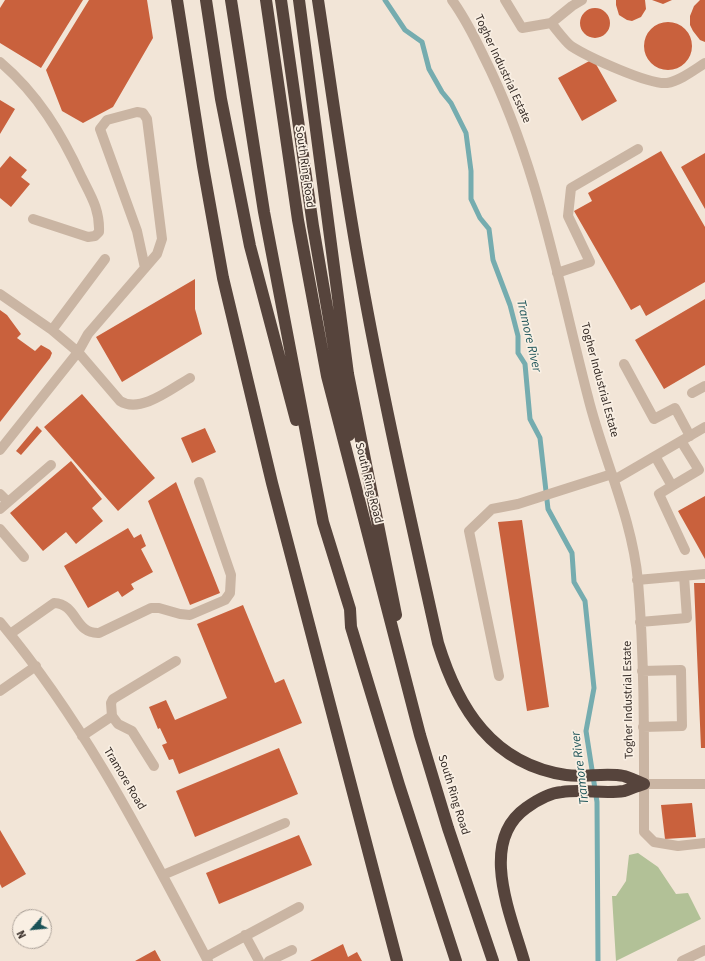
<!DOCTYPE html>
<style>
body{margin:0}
#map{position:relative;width:705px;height:961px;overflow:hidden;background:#f2e5d7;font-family:"Source Sans 3",sans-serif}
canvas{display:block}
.north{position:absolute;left:12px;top:909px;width:40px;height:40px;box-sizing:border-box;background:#f9efe3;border:1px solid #aaa097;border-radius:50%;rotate:243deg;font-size:11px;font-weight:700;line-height:16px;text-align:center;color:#342a25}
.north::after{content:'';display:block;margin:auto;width:14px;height:18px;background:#1a5257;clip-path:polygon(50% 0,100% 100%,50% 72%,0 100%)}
</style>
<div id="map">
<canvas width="705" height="961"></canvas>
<div class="north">N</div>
</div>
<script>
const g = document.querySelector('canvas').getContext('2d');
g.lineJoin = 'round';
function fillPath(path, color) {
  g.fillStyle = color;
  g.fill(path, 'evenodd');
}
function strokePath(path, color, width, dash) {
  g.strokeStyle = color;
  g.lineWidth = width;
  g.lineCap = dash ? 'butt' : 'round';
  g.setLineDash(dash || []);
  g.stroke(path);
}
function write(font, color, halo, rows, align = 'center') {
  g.font = font + ' "Source Sans 3",sans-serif';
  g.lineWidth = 3.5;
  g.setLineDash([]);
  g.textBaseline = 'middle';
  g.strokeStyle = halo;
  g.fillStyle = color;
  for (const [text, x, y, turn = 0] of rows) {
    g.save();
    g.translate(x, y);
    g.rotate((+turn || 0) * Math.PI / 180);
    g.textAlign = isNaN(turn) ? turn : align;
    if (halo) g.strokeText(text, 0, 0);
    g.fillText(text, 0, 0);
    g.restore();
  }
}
fillPath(new Path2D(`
 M638,853L658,867L676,894L688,893L701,919L616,961L612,896H616L626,881L629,855Z`), '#b2c197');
strokePath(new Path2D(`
 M385,0L405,30L422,42L429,69L442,92L451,103L466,133L471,171V199L480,218L489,229L493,260L510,305L518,336V353L525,364L530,419L540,438L548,509L572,553L574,582L585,601L594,688L586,731L597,802L598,961`), '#75acaf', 5);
fillPath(new Path2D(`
 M5,0H83L41,68L0,43V8Z
 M89,0H147L153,38L113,107L83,123L62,111L46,70Z
 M616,0H645L646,9L641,17L632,21L627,20L619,15L616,5Z
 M652,0H672L663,4Z
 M700,0H705V42L700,40L693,31L690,25V16L694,6Z
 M580 23a15 15 0 1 1 30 0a15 15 0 1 1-30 0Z
 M644 46a24 24 0 1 1 48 0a24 24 0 1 1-48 0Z
 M593,59L617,101L582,121L558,78Z
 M0,100L15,109L0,134Z
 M661,151L705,227V282L646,316L640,305L631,310L574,211L592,201L588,193Z
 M705,153V209L681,167Z
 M10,156L27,170L21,177L30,184L11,207L0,198V168Z
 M195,279V309L202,334L122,382L96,337Z
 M705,299V365L664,389L635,340Z
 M0,310L7,315L21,334L17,338L35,351L41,345L50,350L52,353L50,358L0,422Z
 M82,394L155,478L118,511L44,427Z
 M37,426L42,431L21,455L16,451Z
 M205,428L216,452L192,463L181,438Z
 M71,461L102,499L92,508L103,521L76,544L66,532L43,551L10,513Z
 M176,482L220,593L190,605L148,501Z
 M705,496V559L678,511Z
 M522,520L549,707L527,711L498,522Z
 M128,528L134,538L141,534L146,546L141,549L153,572L131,584L134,589L122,597L118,591L88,608L64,566Z
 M694,583H705V748H701Z
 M243,605L275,683L284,679L302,723L179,774L173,759L169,760L162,745L167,743L160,728L158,729L149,707L166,700L175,720L227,698L197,624Z
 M279,748L298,794L195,837L176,791Z
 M692,803L696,837L665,839L661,805Z
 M0,830L26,874L2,888L0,884Z
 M299,835L312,865L219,904L206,873Z
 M343,944L348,957L357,952L362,961H310Z
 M155,950L161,961H135Z`), '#c9613d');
strokePath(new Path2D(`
 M452,0C465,18 475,38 484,57C538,164 558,282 588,397C603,458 632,517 638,581C645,664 644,749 644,832L654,842L678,846L705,843
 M505,0L522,28L551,23L572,6L582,0
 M551,23C557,30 564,40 571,46C588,57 649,85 667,83C680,81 694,70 705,63
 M0,62C38,94 61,133 82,178C91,196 100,210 99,232L95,236L88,237L33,219
 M557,273L590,262L568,216L571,188L638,149
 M0,294L52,330L78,352L120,401C140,414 171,389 190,378
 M52,330L105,259
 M624,364L654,419L675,408L690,436
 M692,393L705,386
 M0,450L78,352L88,334L157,254L162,239L147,119L143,113L137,112L107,120L100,129L137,231L145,268
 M655,456L672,486L659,494L685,550
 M614,480L705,427
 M672,486L699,470L681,441
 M0,494L7,501
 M0,509L51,465
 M0,529L24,557
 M637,580L705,574
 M0,622C86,724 146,844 208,961
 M640,622L687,618L684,576
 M10,634L54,603C78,604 74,634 99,633L151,608H159L180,614L190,615L225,600L230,593L231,575L199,482
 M642,671L681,670L682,726L643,727
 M499,676L469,531L492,509L518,504L612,474
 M0,691L36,666
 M112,716L111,703L113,699L176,661
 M82,736L112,716L118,724L132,731L154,766
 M644,784H705
 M163,875L285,823
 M245,935L259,961
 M206,957L299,907
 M269,961L292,950
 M682,961L705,950`), '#cab5a3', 10);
strokePath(new Path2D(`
 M177,0L203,166L223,278L272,483L397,961
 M206,0L221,99L250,246L296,420
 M231,0L264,212L323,522L350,609L351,627L399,785L456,961
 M266,0L298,220L327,376L420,735L448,828L493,961
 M281,0L313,226L349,435
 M299,0L348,374L396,615
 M318,0C332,92 344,184 361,276C383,399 411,521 438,643C458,708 492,764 566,775C584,778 605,772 624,776C630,778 637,781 644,784
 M524,961C511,915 478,842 526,808C537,800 550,793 562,792C582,789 604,794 624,791C630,789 637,786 644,784`), '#56443c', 12);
write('12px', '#342a25', '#f9efe3', [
 ["Togher Industrial Estate",502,69,65],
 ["South Ring Road",304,167,82],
 ["Togher Industrial Estate",599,380,75],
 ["South Ring Road",368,483,76],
 ["Togher Industrial Estate",629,700,-91],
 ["Tramore Road",124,779,59],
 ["South Ring Road",453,795,73]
]);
write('italic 13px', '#1a5257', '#f9efe3', [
 ["Tramore River",528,336,77],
 ["Tramore River",581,768,-97]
]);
</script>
